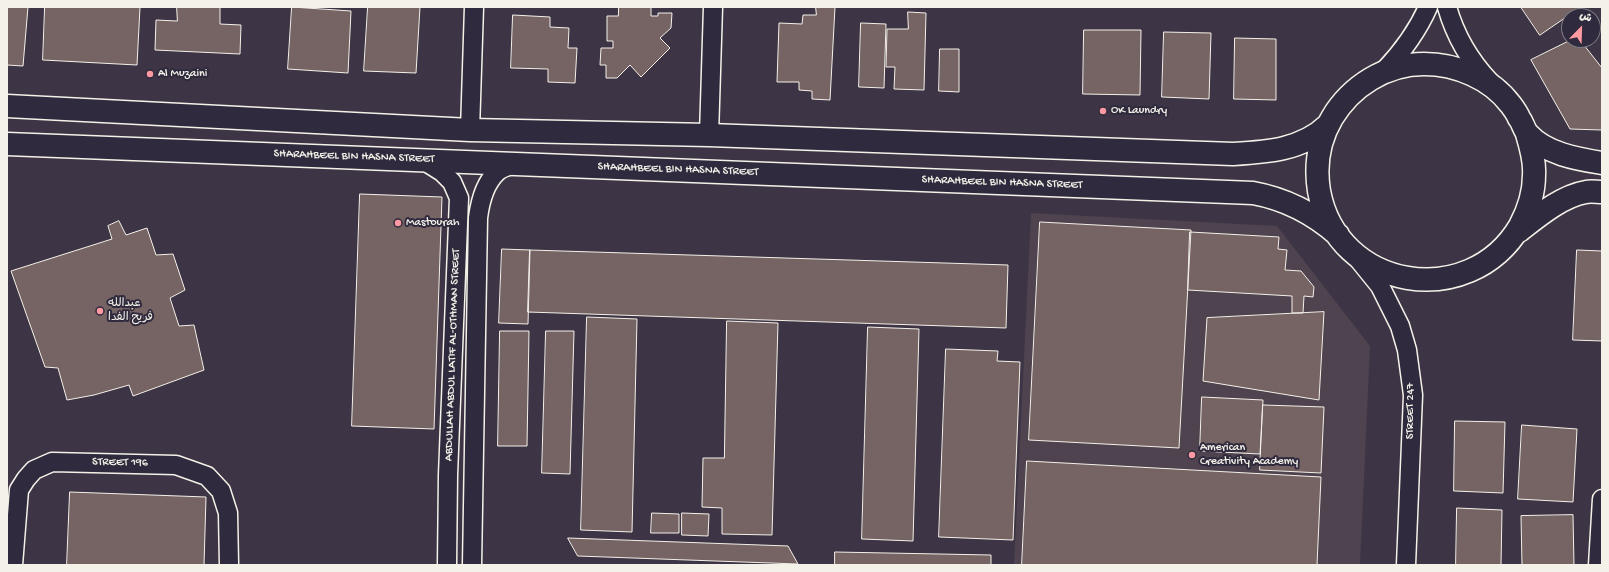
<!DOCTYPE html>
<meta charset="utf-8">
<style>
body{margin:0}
#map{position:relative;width:1609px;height:572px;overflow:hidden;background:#3d3545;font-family:"Gochi Hand","Playpen Sans Arabic",sans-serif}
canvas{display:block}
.frame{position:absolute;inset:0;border:8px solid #f4f1e8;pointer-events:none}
.north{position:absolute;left:1561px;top:8px;width:40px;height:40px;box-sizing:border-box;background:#2f2a3d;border:1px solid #7e7a81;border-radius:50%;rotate:23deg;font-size:11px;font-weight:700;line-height:16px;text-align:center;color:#f4f1e8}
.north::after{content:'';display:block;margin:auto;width:14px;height:18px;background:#ff9aa2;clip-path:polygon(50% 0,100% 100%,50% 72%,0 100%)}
</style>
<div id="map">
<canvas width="1609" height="572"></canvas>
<div class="frame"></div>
<div class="north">ش</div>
</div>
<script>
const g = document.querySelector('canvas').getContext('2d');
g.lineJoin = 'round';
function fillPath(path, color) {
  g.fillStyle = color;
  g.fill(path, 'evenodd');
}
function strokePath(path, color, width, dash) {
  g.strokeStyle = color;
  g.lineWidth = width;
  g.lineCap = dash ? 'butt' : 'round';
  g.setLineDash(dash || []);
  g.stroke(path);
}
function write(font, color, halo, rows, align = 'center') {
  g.font = font + ' "Gochi Hand","Playpen Sans Arabic",sans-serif';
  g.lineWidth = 4;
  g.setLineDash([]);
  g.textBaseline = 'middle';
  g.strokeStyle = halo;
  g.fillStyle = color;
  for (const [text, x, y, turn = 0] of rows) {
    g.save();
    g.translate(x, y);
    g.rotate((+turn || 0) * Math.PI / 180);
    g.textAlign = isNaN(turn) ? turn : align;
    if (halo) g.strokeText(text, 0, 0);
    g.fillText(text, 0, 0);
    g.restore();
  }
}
fillPath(new Path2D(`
 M1031,213L1277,226L1370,346L1360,565H1014Z`), '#4e434e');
const building = new Path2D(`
 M7,7H28L23,66L7,65Z
 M45,7H140L137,65L43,60Z
 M177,7H220V24L241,25L240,54L155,50L156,20L177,21Z
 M292,7L351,11L348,73L288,69Z
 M368,7H420L416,73L364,71Z
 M619,7H651V16H658V13H672L671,28L660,38L670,48L641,77L630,65L617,78H606V65H600L601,48H613V41H607V16H618Z
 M816,7H835L830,100L812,99V91L799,90V82H777L779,23L802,24L803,15H816Z
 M1521,7H1581L1540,35Z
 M908,12L926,13L924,90L894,89L895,67H886L887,29H908Z
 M513,15L550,17V27L569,28L568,48H577L575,83L548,82V69L511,68Z
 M861,23L886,24L884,88L859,87Z
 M1084,30H1141L1140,95L1083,94Z
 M1164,32L1211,33L1209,99L1162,97Z
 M1235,38L1276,39V100L1234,99Z
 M1571,40H1580L1602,68V130L1570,129L1531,60Z
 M940,49H959V92L939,91Z
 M360,194L442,197L434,429L352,426Z
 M119,221L126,235L147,228L156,255L173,254L185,290L170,298L179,326L194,325L204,370L133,396L129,385L94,395L67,400L58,368L45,367L11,271L112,239L108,226Z
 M1040,222L1191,230L1179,448L1029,440Z
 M1190,232L1279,237L1278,249L1287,250L1285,270L1301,271L1314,287L1313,297L1304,296L1303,313H1292V296L1188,290Z
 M502,249L530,250L528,324L499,323Z
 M530,250L1008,265L1006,328L528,312Z
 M1577,250L1602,251V341L1573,340Z
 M1324,312L1319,400L1203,381L1207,318Z
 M587,317L637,319L632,532L581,530Z
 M727,321L778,323L772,535L722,534V508L702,507L703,458H724Z
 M868,327L919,329L913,541L862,539Z
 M500,331H529L527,446H498Z
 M546,331H574L570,474L542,473Z
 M946,349L998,351L997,361L1020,362L1013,540L939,537Z
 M1202,397L1263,400L1260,454L1200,451Z
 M1263,405L1324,407L1321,473L1260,470Z
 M1455,421L1505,422L1503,493L1454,491Z
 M1522,425L1577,429L1573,502L1518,499Z
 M1027,461L1321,477L1317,565H1022Z
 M70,492L206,497L204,565H67Z
 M1457,508L1502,510L1501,565H1456Z
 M652,513L679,514V533H651Z
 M682,513L709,514L708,536L682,535Z
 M1573,515L1574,565H1522L1521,516Z
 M568,538L788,546L798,564L578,556Z
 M835,552L991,555V565H835Z`);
fillPath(building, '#766363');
strokePath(building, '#f4f1e8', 1);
const street = new Path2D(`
 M1447,7C1455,35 1470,61 1490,82
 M1383,72C1402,52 1417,32 1428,7
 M470,130L474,7
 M709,135L713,7
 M423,160L442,172L452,182L459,198L448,475L447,565
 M1359,260L1380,286L1400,326L1407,350L1413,395L1406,565
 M13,565L19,490L26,479L34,470L52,462L176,465L207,476L221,491L228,513L229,565
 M472,565L478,218C480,202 484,184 497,172C501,168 509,166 514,164
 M1598,565L1602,499`);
const secondary = new Path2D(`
 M7,106L470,130L709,135L1233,154C1267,152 1302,150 1328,125
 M1527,134C1531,147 1535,161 1534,175C1534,193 1528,211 1520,226C1469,312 1337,290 1319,191C1315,166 1319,140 1332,118C1351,86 1386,64 1424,64C1456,64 1491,78 1511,105C1514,109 1517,113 1519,118C1523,123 1524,130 1528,134C1546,154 1578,159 1602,163
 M7,144L1253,193C1286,199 1313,213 1338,235
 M1519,231C1538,216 1562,196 1586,192C1591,191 1597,192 1602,192`);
strokePath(street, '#f4f1e8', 21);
strokePath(secondary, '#f4f1e8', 25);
strokePath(street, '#2f2a3d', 18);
strokePath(secondary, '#2f2a3d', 22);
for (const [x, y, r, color] of [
 [150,74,4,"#ff9aa2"],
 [1103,111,4,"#ff9aa2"],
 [398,223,4,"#ff9aa2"],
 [100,311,4,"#ff9aa2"],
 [1192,455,4,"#ff9aa2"]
]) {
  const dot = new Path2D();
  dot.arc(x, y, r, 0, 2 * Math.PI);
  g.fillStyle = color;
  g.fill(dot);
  strokePath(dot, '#2f2a3d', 1.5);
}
write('12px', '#f4f1e8', '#2f2a3d', [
 ["Al Muzaini",158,74],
 ["OK Laundry",1111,111],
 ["Mastourah",406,223],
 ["عبدالله",108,304],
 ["فريح الفدا",108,318],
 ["American",1200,448],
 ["Creativity Academy",1200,462]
], 'left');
write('12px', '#f4f1e8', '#2f2a3d', [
 ["SHARAHBEEL BIN HASNA STREET",354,157,2],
 ["SHARAHBEEL BIN HASNA STREET",678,170,2],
 ["SHARAHBEEL BIN HASNA STREET",1002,183,2],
 ["ABDULLAH ABDUL LATIF AL-OTHMAN STREET",453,355,-88],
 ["STREET 247",1411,411,-90],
 ["STREET 196",120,463,1]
]);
</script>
